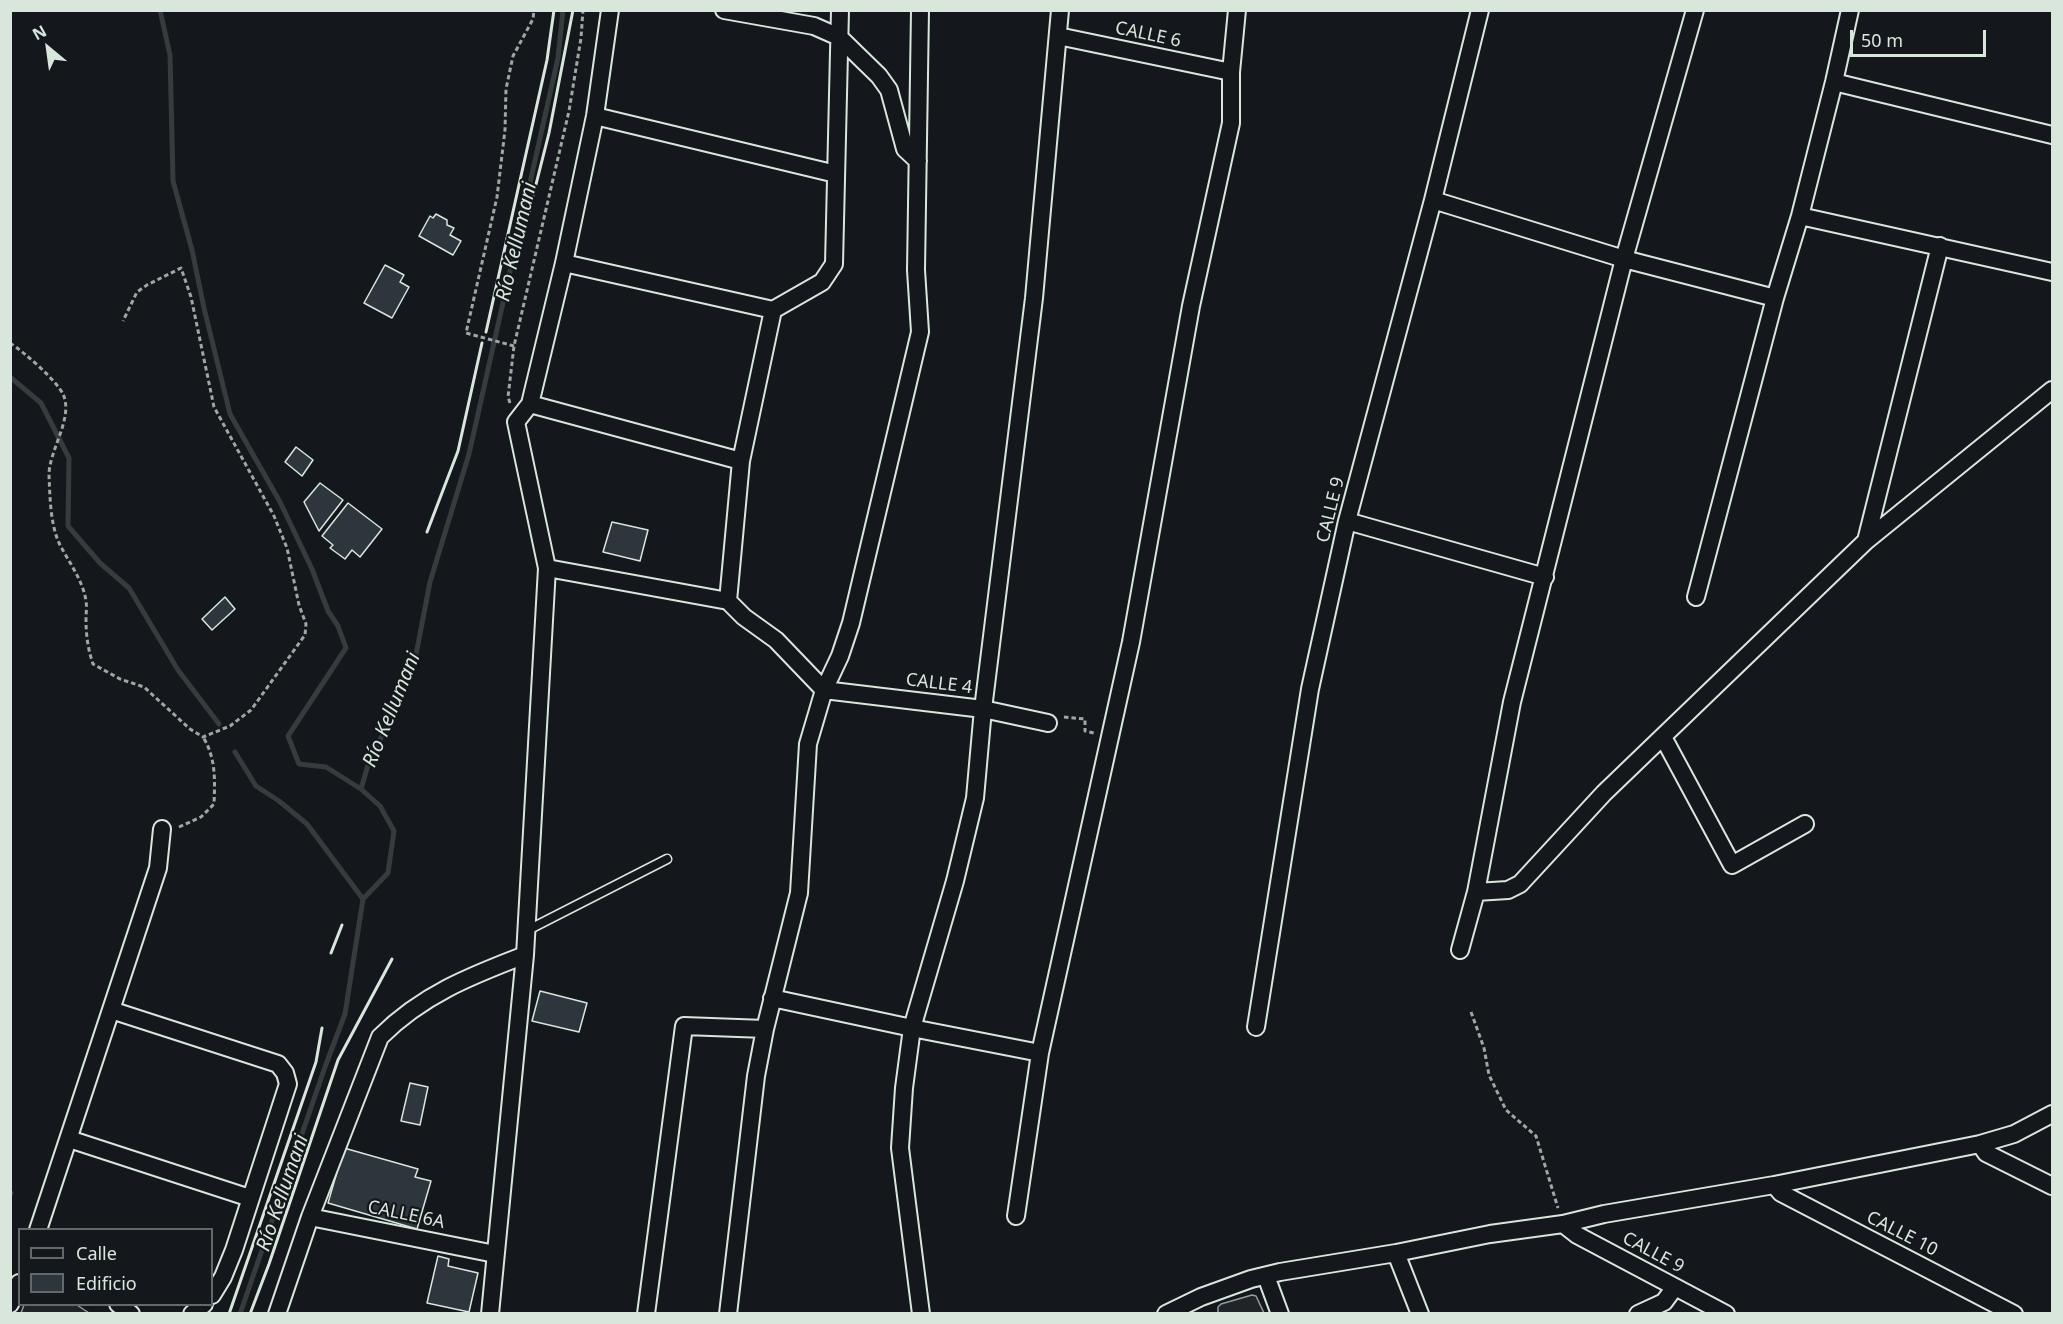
<!DOCTYPE html>
<meta charset="utf-8">
<style>
body{margin:0}
#map{position:relative;width:2063px;height:1324px;overflow:hidden;background:#14181c;font-family:"Noto Sans",sans-serif}
canvas{display:block}
.frame{position:absolute;inset:0;border:12px solid #d8e6dc;pointer-events:none}
.legend{position:absolute;left:18px;top:1228px;width:195px;height:78px;box-sizing:border-box;background:#14181c;border:2px solid #626a69;margin:0;padding:8px 10px;list-style:none;font-size:18px;color:#d8e6dc}
.legend li{display:flex;align-items:center;gap:12px;height:30px}
.legend b{width:30px;border:2px solid #626a69}
.north{position:absolute;left:18px;top:18px;width:60px;height:60px;-webkit-text-stroke:4px #14181c;paint-order:stroke;rotate:331deg;font-size:16px;font-weight:700;line-height:24px;text-align:center;color:#d8e6dc}
.north::after{content:'';display:block;margin:auto;width:21px;height:27px;background:#d8e6dc;clip-path:polygon(50% 0,100% 100%,50% 72%,0 100%)}
.scale{position:absolute;left:1850px;top:30px;width:136px;height:27px;box-sizing:border-box;border:3px solid #d8e6dc;border-top:0;padding-left:8px;font-size:18px;line-height:21px;white-space:nowrap;color:#d8e6dc;-webkit-text-stroke:4px #14181c;paint-order:stroke}
</style>
<div id="map">
<canvas width="2063" height="1324"></canvas>
<div class="frame"></div>
<ul class="legend">
<li><b style="height:8px;background:#14181c"></b>Calle</li>
<li><b style="height:16px;background:#2c363c"></b>Edificio</li>
</ul>
<div class="north">N</div>
<div class="scale">50 m</div>
</div>
<script>
const g = document.querySelector('canvas').getContext('2d');
g.lineJoin = 'round';
function fillPath(path, color) {
  g.fillStyle = color;
  g.fill(path, 'evenodd');
}
function strokePath(path, color, width, dash) {
  g.strokeStyle = color;
  g.lineWidth = width;
  g.lineCap = dash ? 'butt' : 'round';
  g.setLineDash(dash || []);
  g.stroke(path);
}
function write(font, color, halo, rows, align = 'center') {
  g.font = font + ' "Noto Sans",sans-serif';
  g.lineWidth = 4.5;
  g.setLineDash([]);
  g.textBaseline = 'middle';
  g.strokeStyle = halo;
  g.fillStyle = color;
  for (const [text, x, y, turn = 0] of rows) {
    g.save();
    g.translate(x, y);
    g.rotate((+turn || 0) * Math.PI / 180);
    g.textAlign = isNaN(turn) ? turn : align;
    if (halo) g.strokeText(text, 0, 0);
    g.fillText(text, 0, 0);
    g.restore();
  }
}
const green = new Path2D(`
 M1252,1295L1256,1296L1264,1313H1218V1307L1221,1304Z
 M24,1305H77L89,1313H21Z`);
fillPath(green, '#202428');
strokePath(green, '#939e99', 1.5);
strokePath(new Path2D(`
 M160,10L170,55L173,181L192,250L204,308L230,414L280,502L312,569L328,611L338,626L346,648L288,736L299,764L326,767L361,789
 M10,377L41,403L69,458L68,526L100,563L129,588L178,670L219,724
 M235,752L256,786L279,801L307,824L363,899
 M10,1193H11
 M240,1314L325,1067L345,1014L363,899L388,873L394,831L380,806L361,789L368,765L400,698L415,660L430,582L469,454L558,58L563,10`), '#363b3e', 5);
const building = new Path2D(`
 M436,214L447,220V225L454,228L450,235L461,241L453,255L419,236L430,216L433,218Z
 M385,265L404,275L400,282L409,287L392,318L364,303Z
 M296,447L313,460L302,476L285,462Z
 M320,483L343,500L319,531L304,502Z
 M348,503L382,529L360,557L352,550L345,559L330,548L333,545L322,536Z
 M612,522L648,530L640,561L603,552Z
 M225,597L235,609L212,630L202,619Z
 M540,991L587,1003L579,1032L532,1021Z
 M410,1083L428,1087L420,1125L401,1121Z
 M344,1148L418,1169L415,1177L431,1181L417,1229L328,1203Z
 M438,1256L449,1259L448,1266L478,1273L469,1312L427,1303Z`);
fillPath(building, '#2c363c');
strokePath(building, '#d8e6dc', 1.5);
const service = new Path2D(`
 M526,931L667,859`);
const minor = new Path2D(`
 M724,10L814,26L839,37L879,76L889,90L905,149L918,161
 M1058,36L1231,72
 M1834,82L2052,135
 M595,116L836,174
 M1433,200L1624,259L1775,298
 M1800,216L2052,272
 M564,263L773,310
 M530,404L741,461
 M1347,521L1545,577
 M1866,541L1940,246
 M547,568L728,601L744,617L776,640L824,690L983,709L1048,723
 M1696,597L1775,298L1800,216L1834,82L1850,10
 M728,601L741,461L773,310L822,282L834,264L840,10
 M1663,737L1732,865L1805,824
 M1476,892L1508,890L1520,884L1604,793L1866,541L2052,390
 M1460,950L1476,892L1512,702L1624,259L1695,10
 M772,998L912,1028L1040,1053
 M111,1010L278,1064L285,1073L288,1084L234,1250L223,1277L212,1295
 M1256,1027L1310,689L1347,521L1433,200L1480,10
 M69,1139L250,1198
 M1980,1144L1986,1153L2052,1186
 M1774,1185L1781,1193L2014,1314
 M1016,1216L1040,1053L1131,642L1191,306L1231,123V72L1237,10
 M310,1217L495,1254
 M1563,1224L1577,1235L1726,1314
 M38,1230L158,868L162,829
 M1396,1253L1420,1314
 M1266,1276L1280,1314
 M10,1304L19,1283
 M118,1304L131,1314
 M192,1314L204,1304
 M277,1314L310,1217L380,1037C422,995 470,976 525,955
 M490,1314L525,955L547,568L516,422L530,404L564,263L595,116L610,10
 M646,1314L684,1026L765,1029
 M728,1314L756,1076L765,1029L799,893L808,744L824,690L840,656L851,623L920,332L916,270L920,10
 M921,1314L900,1148L904,1088L912,1028L955,881L975,798L983,709L1034,298L1060,10
 M1166,1314L1201,1297L1251,1279L1280,1272L1396,1253L1490,1234L1563,1224L1604,1214L1774,1185L1980,1144L2014,1134L2052,1114
 M1638,1314L1664,1302L1675,1287`);
strokePath(service, '#d8e6dc', 11);
strokePath(minor, '#d8e6dc', 20);
strokePath(new Path2D(`
 M10,343C24,352 56,380 63,394C74,418 49,450 49,475C50,497 50,522 59,543C68,561 83,580 86,601C87,607 86,613 86,619C86,636 88,649 93,664L120,679L144,687L190,729L203,737L230,726L251,710L305,635L306,624L299,605L287,548L274,516L214,407L191,297L181,268L147,285L137,292L123,321
 M514,346L466,333L497,197L505,130L506,89L513,56L533,19L534,10
 M510,403L508,397L514,346L569,111L581,38L583,10
 M1064,717L1085,719V731L1094,733
 M179,827L201,817L214,804C215,780 216,758 203,737
 M1471,1012L1484,1048L1489,1075L1506,1110L1536,1136L1558,1208`), '#9da8a2', 3, [4.5, 3]);
strokePath(service, '#14181c', 8);
strokePath(minor, '#14181c', 16);
strokePath(new Path2D(`
 M528,216L549,133L573,10
 M486,332L547,60L554,10
 M427,532L458,451L482,343
 M331,953L342,925
 M229,1314L316,1062L322,1028
 M250,1314L269,1264L338,1060L392,959`), '#d8e6dc', 3);
write('18px', '#d8e6dc', '#14181c', [
 ["CALLE 6",1148,35,12],
 ["CALLE 9",1331,510,-76],
 ["CALLE 4",939,684,7],
 ["CALLE 6A",406,1215,12],
 ["CALLE 10",1902,1234,27],
 ["CALLE 9",1653,1253,28]
]);
write('italic 20px', '#d8e6dc', '#14181c', [
 ["Río Kellumani",517,242,-77],
 ["Río Kellumani",392,710,-68],
 ["Río Kellumani",283,1193,-71]
]);
</script>
